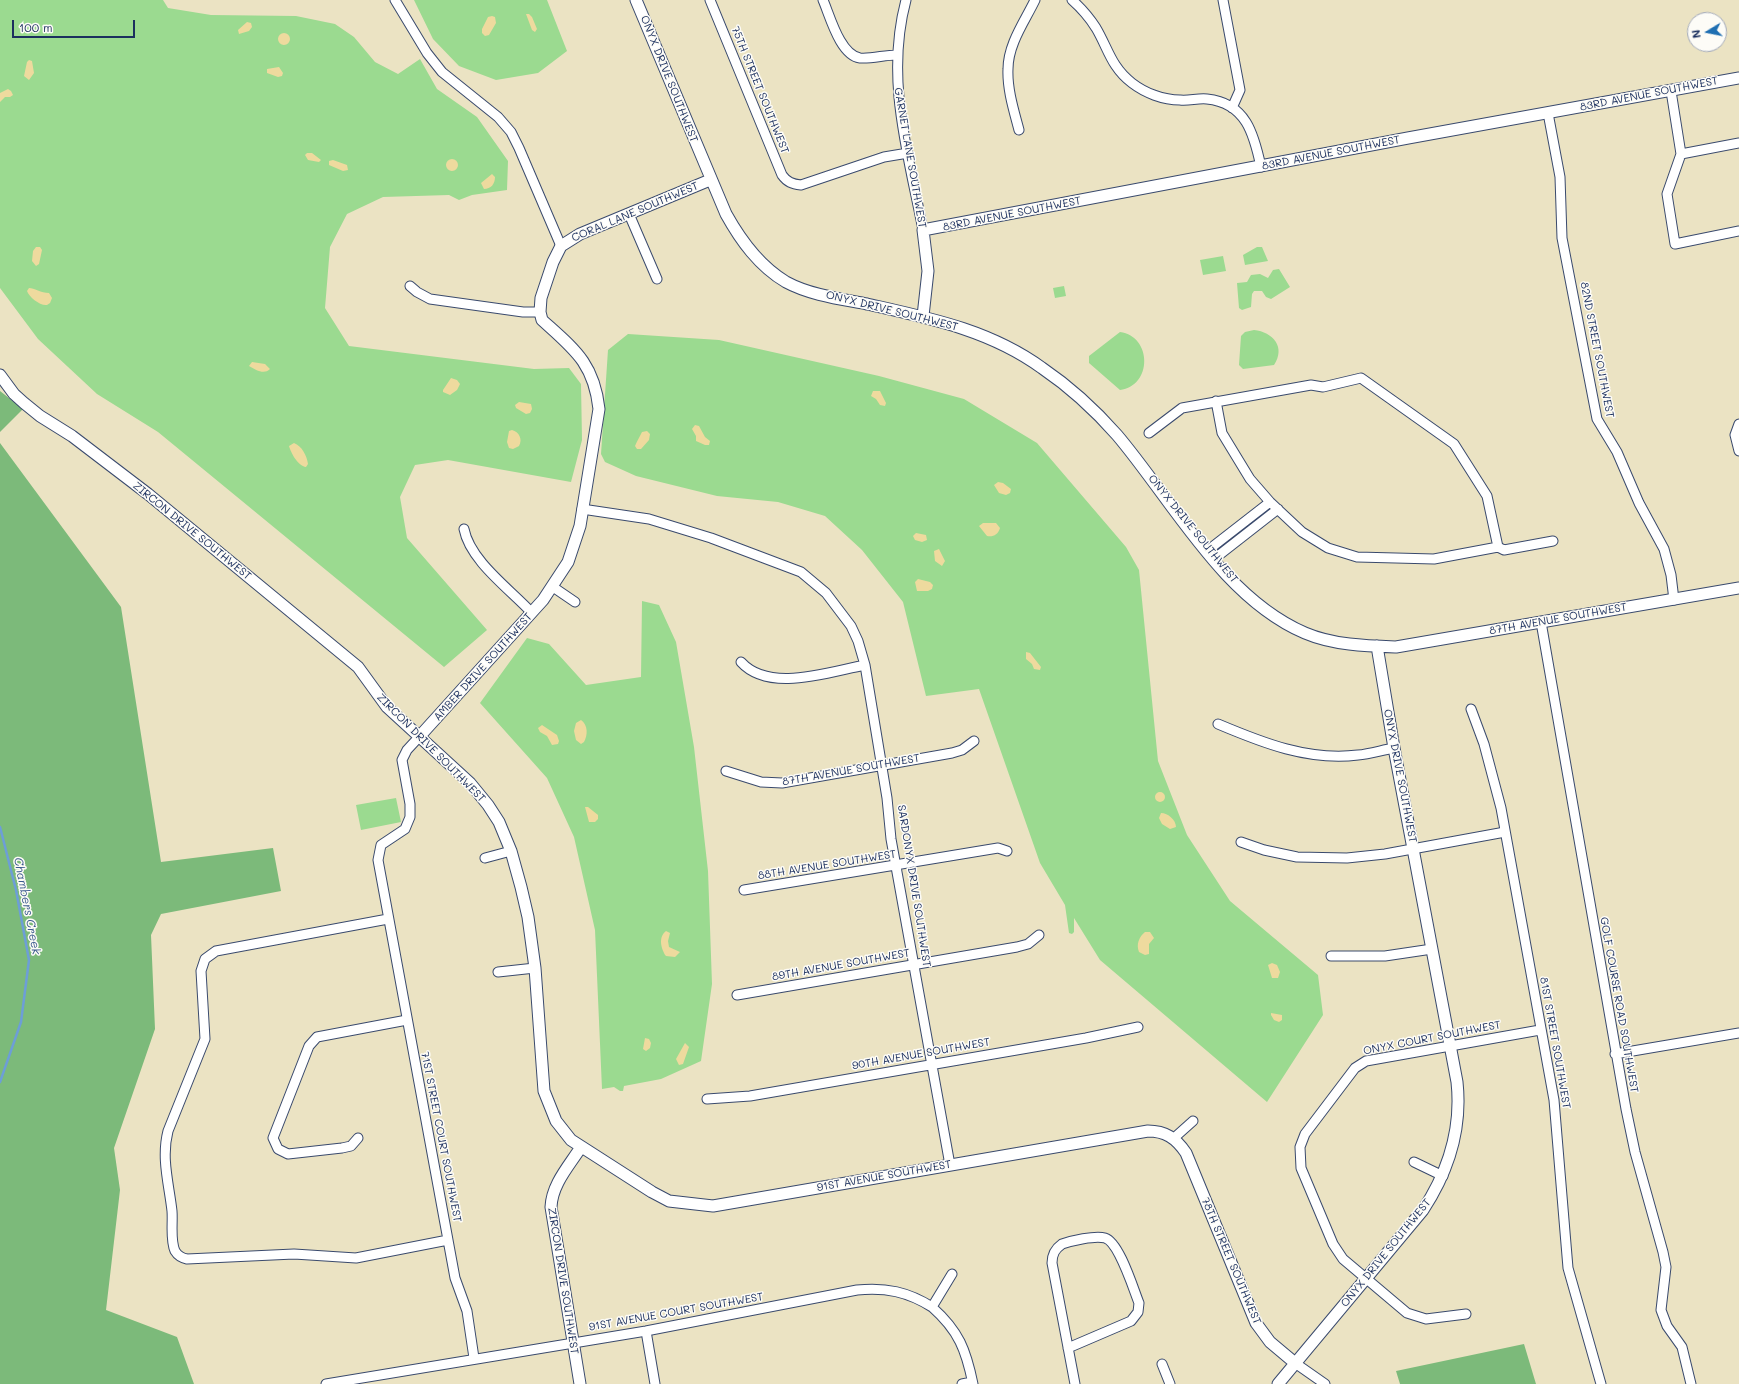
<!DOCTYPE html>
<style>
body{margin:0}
#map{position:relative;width:1739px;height:1384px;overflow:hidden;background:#ebe3c3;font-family:Mali,sans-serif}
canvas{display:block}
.north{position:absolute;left:1687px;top:12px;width:40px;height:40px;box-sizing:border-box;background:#fdfcf7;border:1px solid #a3aaba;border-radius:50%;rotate:260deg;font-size:11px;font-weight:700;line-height:16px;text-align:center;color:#1b2f5e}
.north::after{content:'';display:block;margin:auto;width:14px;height:18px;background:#1f6fb2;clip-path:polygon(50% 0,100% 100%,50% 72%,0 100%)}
.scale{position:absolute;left:12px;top:20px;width:123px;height:18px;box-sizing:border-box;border:2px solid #1b2f5e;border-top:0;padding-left:5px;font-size:12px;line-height:14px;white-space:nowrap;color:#1b2f5e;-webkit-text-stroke:3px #fdfcf7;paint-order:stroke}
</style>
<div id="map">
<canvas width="1739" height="1384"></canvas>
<div class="north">N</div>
<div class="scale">100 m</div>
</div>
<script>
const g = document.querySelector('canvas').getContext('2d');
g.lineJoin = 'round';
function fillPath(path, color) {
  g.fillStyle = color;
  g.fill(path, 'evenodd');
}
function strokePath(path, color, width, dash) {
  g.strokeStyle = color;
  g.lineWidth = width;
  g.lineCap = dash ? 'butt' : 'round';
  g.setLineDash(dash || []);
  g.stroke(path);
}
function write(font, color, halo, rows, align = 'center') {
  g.font = font + ' Mali,sans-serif';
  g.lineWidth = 3;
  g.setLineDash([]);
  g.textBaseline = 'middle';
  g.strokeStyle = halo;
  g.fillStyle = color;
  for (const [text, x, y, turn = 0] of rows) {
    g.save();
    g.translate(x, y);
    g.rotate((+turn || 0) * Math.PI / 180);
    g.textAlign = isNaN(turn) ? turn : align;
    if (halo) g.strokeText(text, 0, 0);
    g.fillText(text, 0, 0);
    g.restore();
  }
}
fillPath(new Path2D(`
 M0,0H163L168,8L211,15L296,16L335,24L354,37L375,62L398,74L420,59L437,89L477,117L508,161L507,190L472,195L459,200L449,195L383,197L347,214L330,247L325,308L349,346L534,369L569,368L581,384L582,440L571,482L448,460L415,465L400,497L407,538L487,630L444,667L158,432L97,394L38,339L0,288Z
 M414,0H547L567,51L538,73L496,80L459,66L433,39Z
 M1257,247H1262L1268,261L1245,265L1243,255Z
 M1223,256L1226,271L1203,275L1200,260Z
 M1279,269L1290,287L1271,299L1266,297L1262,291H1254L1252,294L1251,307L1242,310L1239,308L1237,283L1247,282L1251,275L1260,274L1268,278L1273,270Z
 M1064,286L1066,296L1055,298L1053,288Z
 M1254,330C1273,332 1286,347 1274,365L1243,369L1239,365L1241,336L1245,332Z
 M1120,332C1152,336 1153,386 1120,390L1089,363V356Z
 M628,334L719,340L879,376L964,399L1037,443L1126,547L1139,570L1158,761L1187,835L1230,901L1318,975L1323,1015L1267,1102L1100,960L1074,918V932L1072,934L1069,933L1065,905L1040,863L979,689L926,696L903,602L862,550L825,516L778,502L717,496L636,476L605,462L601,454L608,350Z
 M642,601L659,605L676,642L694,747L708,871L712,984L701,1061L661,1079L624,1086L623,1091H620L614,1087L602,1089L595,930L574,837L547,778L480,703L527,638L549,644L586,685L641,677Z
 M396,798L401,822L361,830L356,805Z`), '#9bda90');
fillPath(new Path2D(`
 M0,391L23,409L0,432Z
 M0,443L121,607L161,862L273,848L281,891L161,914L151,935L155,1029L114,1148L120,1190L106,1310L177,1337L194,1384H0Z
 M1524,1344L1536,1384H1400L1396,1371Z`), '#7cba7a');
fillPath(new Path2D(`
 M526,14H529L532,17L537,29L535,32L532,30Z
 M492,16L495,17L496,23L489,35L485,36L482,33V29L488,17Z
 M247,22L251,23L252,27L249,31L239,34L238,30Z
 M278 39a6 6 0 1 1 12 0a6 6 0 1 1-12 0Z
 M29,60L32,61L34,73L29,80L24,76L27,62Z
 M279,67L283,73L282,76L278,77L267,73V69Z
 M8,89L11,91L13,95L10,97H5L0,102V93Z
 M307,153H312L321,160L319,162L308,160L305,155Z
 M446 165a6 6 0 1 1 12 0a6 6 0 1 1-12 0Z
 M333,160L347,165L348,170L343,171L329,165V161Z
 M492,174L495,177C495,184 491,189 484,189L481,183Z
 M36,247H40L42,250L39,264L36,266L32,261L33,251Z
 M29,288C34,288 41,293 49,293L52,298L50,303L47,305C40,306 29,297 27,291Z
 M252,362L265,364L270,369C264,375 256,370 249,366Z
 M451,378L457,380L460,384L457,390L450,395L443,392V390Z
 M873,391H880L886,403L885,406L880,405L876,399L871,396Z
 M519,402L531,404L532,409L530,413L526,414L516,408L515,405Z
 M695,425L699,426L705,437L710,441L709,445H705L696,441V436L692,429Z
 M512,430C519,432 523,439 519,446L513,449L509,448L507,442L509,431Z
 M647,431L650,434L649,440L641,449H637L635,446C637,441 640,436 642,432Z
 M294,443C302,446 307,456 308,464L306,467C298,466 291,453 289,446Z
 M998,482L1003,483L1011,489L1010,493L1006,495L999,493L994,485Z
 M983,523H996L1000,528C998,535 993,537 987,536L979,526Z
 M916,533L926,535L927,540L922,542L915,540L913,536Z
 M939,549L945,561L942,566L935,561L934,551Z
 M918,579L930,582L933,585L932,589L928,591H917L915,582Z
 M1026,652L1030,653L1041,667L1040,670L1034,669L1032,664L1026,659Z
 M581,720C588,725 588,735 584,742L581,744L576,740L574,731L576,723Z
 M542,725L557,735L559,741L558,744L552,745L547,736L540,732L538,728Z
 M1155 797a5 5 0 1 1 10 0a5 5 0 1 1-10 0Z
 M585,807H588L598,815V819L595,822H589Z
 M1161,813C1168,813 1176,820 1176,827L1170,829L1162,824L1159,818Z
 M666,931L670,933L668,941L669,947L680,952L675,957L666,956C661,949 658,937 666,931Z
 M1145,932H1150L1154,938L1149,944V954L1145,955L1139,952C1136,944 1139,937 1145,932Z
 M1272,963L1277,965L1280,972L1278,978H1272L1268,965Z
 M1271,1013L1282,1015V1020L1279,1022L1274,1020L1271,1015Z
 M645,1038L649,1039L651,1043L650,1048L646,1051L643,1049Z
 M685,1043L689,1047L683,1064L679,1065L676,1059Z`), '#eeda9e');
strokePath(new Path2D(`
 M0,827L16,890L29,960L21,1022L0,1082`), '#6d9ed7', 2.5);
const minor = new Path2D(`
 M395,0L427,53L442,72L498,117L511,132L519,148L561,246
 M710,0L782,175C787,182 792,184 801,185L884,157L908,153
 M823,0C830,16 840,55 860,58C871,59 885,55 896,55
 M906,0C885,78 908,153 923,230
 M1072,0C1081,8 1089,17 1096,28C1108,48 1111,67 1132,83C1145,93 1163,100 1180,100C1189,101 1198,98 1207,99C1246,103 1254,134 1261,167
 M1223,0L1240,90L1232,108
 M1671,91L1681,154L1667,194L1675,244L1739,231
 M1548,113L1560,177L1562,238L1597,419L1617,452L1639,503L1664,549L1671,575L1674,600
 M1019,130C1014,111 1007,89 1008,69C1008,44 1025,21 1035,0
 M1681,154L1739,143
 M629,214L657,279
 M410,286L417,292L430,299L523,312H540
 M1216,401L1222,433L1250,479L1270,502L1302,532L1328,548L1357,557L1434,559L1498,547L1504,550L1553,541
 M1739,424L1735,435L1739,451
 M1149,433L1182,408L1311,385L1323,387L1361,378L1454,444L1487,496L1498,547
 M582,509L649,519L711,538L801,572L826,593L851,626L858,641L865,665L887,798L891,839L950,1165
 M464,529C470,561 511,590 532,613
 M1207,551L1270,502
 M1214,559L1278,509
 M553,587L575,602
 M1541,622L1626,1109L1635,1152L1663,1252L1666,1267L1661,1310L1667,1326L1682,1347L1691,1384
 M741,662C769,693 828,672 865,665
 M1471,709L1484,744L1501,808L1554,1100L1568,1268L1601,1384
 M1218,724C1263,743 1308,761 1358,755C1370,754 1382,750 1394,748
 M419,737L407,750L402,760L410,804V817L405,829L381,845L378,860L455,1278L467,1311L474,1358
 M726,771L761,782L782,783L952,753L962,750L974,741
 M1241,842L1264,850L1297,857L1347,858L1385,854L1505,832
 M485,858L511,851
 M744,890L998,848L1007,851
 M388,919L216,951L205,959L201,971L205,1039L168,1131C161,1158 169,1184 172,1211C173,1223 170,1240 175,1251C178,1256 182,1258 187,1259L294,1254L356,1258L448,1240
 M1331,956H1385L1432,949
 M498,972L535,968
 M737,995L1017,947L1028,944L1039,935
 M1615,1054L1739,1033
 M707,1099L750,1096L1086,1038L1138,1027
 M358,1138L351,1146L342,1148L288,1154L278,1149L273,1138L309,1046L317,1037L407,1020
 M1174,1138L1193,1121
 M1414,1162L1443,1176
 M952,1274L932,1307C959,1331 966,1350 973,1384
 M1466,1314L1426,1319L1407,1313L1343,1259L1333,1244L1301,1168L1300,1147L1305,1134L1355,1068L1366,1061L1540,1030
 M646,1331L655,1384
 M1068,1348L1131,1321L1138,1312L1139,1303C1133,1288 1119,1242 1105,1238C1095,1235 1071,1241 1062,1244C1055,1249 1052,1254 1052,1263L1075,1384
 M1295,1363L1325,1384
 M1162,1364L1170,1384
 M326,1384L646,1331L857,1290C886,1287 908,1292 932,1307
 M962,1384L972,1382`);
const tertiary = new Path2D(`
 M636,0L726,214C741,241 759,266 786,282C810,295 841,299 867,304C929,318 990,330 1042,368C1070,387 1095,410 1117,435C1173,501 1223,598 1305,633C1333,645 1366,646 1396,647L1739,588
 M923,316L928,271L923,230L1408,138L1739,78
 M0,375L14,394L24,403L40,416L72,436L148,494L358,667L387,707L470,783L488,805L499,822L511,851L521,887L528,917L535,968L544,1091L556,1121L571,1140L652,1192L669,1201L713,1206L1148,1131C1165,1131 1176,1138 1186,1153L1256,1323L1270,1342L1295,1363
 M419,737L543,600L568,562L580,526L599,409C594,363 574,349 542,320L540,312L541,298L553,262L561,246L580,234L710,180
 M580,1384L551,1207C552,1184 569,1166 581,1147
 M1278,1384L1423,1210C1448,1172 1462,1128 1457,1082L1394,748L1377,646`);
strokePath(minor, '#3a4a6d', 11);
strokePath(tertiary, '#3a4a6d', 13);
strokePath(minor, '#fff', 9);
strokePath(tertiary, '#fff', 11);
write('11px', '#1b2f5e', '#fdfcf7', [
 ["ONYX DRIVE SOUTHWEST",669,79,68],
 ["75TH STREET SOUTHWEST",760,90,68],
 ["83RD AVENUE SOUTHWEST",1649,94,-11],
 ["83RD AVENUE SOUTHWEST",1331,153,-11],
 ["GARNET LANE SOUTHWEST",910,158,80],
 ["CORAL LANE SOUTHWEST",635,212,-23],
 ["83RD AVENUE SOUTHWEST",1012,214,-11],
 ["ONYX DRIVE SOUTHWEST",892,311,14],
 ["82ND STREET SOUTHWEST",1597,350,79],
 ["ONYX DRIVE SOUTHWEST",1193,529,51],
 ["ZIRCON DRIVE SOUTHWEST",192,531,39],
 ["87TH AVENUE SOUTHWEST",1558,619,-10],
 ["AMBER DRIVE SOUTHWEST",483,667,-48],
 ["ZIRCON DRIVE SOUTHWEST",431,748,45],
 ["87TH AVENUE SOUTHWEST",851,770,-10],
 ["ONYX DRIVE SOUTHWEST",1400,776,79],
 ["88TH AVENUE SOUTHWEST",827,865,-9],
 ["SARDONYX DRIVE SOUTHWEST",914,886,81],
 ["89TH AVENUE SOUTHWEST",841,965,-10],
 ["GOLF COURSE ROAD SOUTHWEST",1619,1005,80],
 ["ONYX COURT SOUTHWEST",1432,1038,-11],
 ["81ST STREET SOUTHWEST",1555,1043,80],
 ["90TH AVENUE SOUTHWEST",921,1054,-10],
 ["71ST STREET COURT SOUTHWEST",441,1137,79],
 ["91ST AVENUE SOUTHWEST",884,1176,-10],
 ["ONYX DRIVE SOUTHWEST",1386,1253,-51],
 ["78TH STREET SOUTHWEST",1231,1261,67],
 ["ZIRCON DRIVE SOUTHWEST",563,1281,81],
 ["91ST AVENUE COURT SOUTHWEST",676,1312,-10]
]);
write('italic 12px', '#3c5b8e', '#fdfcf7', [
 ["Chambers Creek",27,906,79]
]);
</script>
